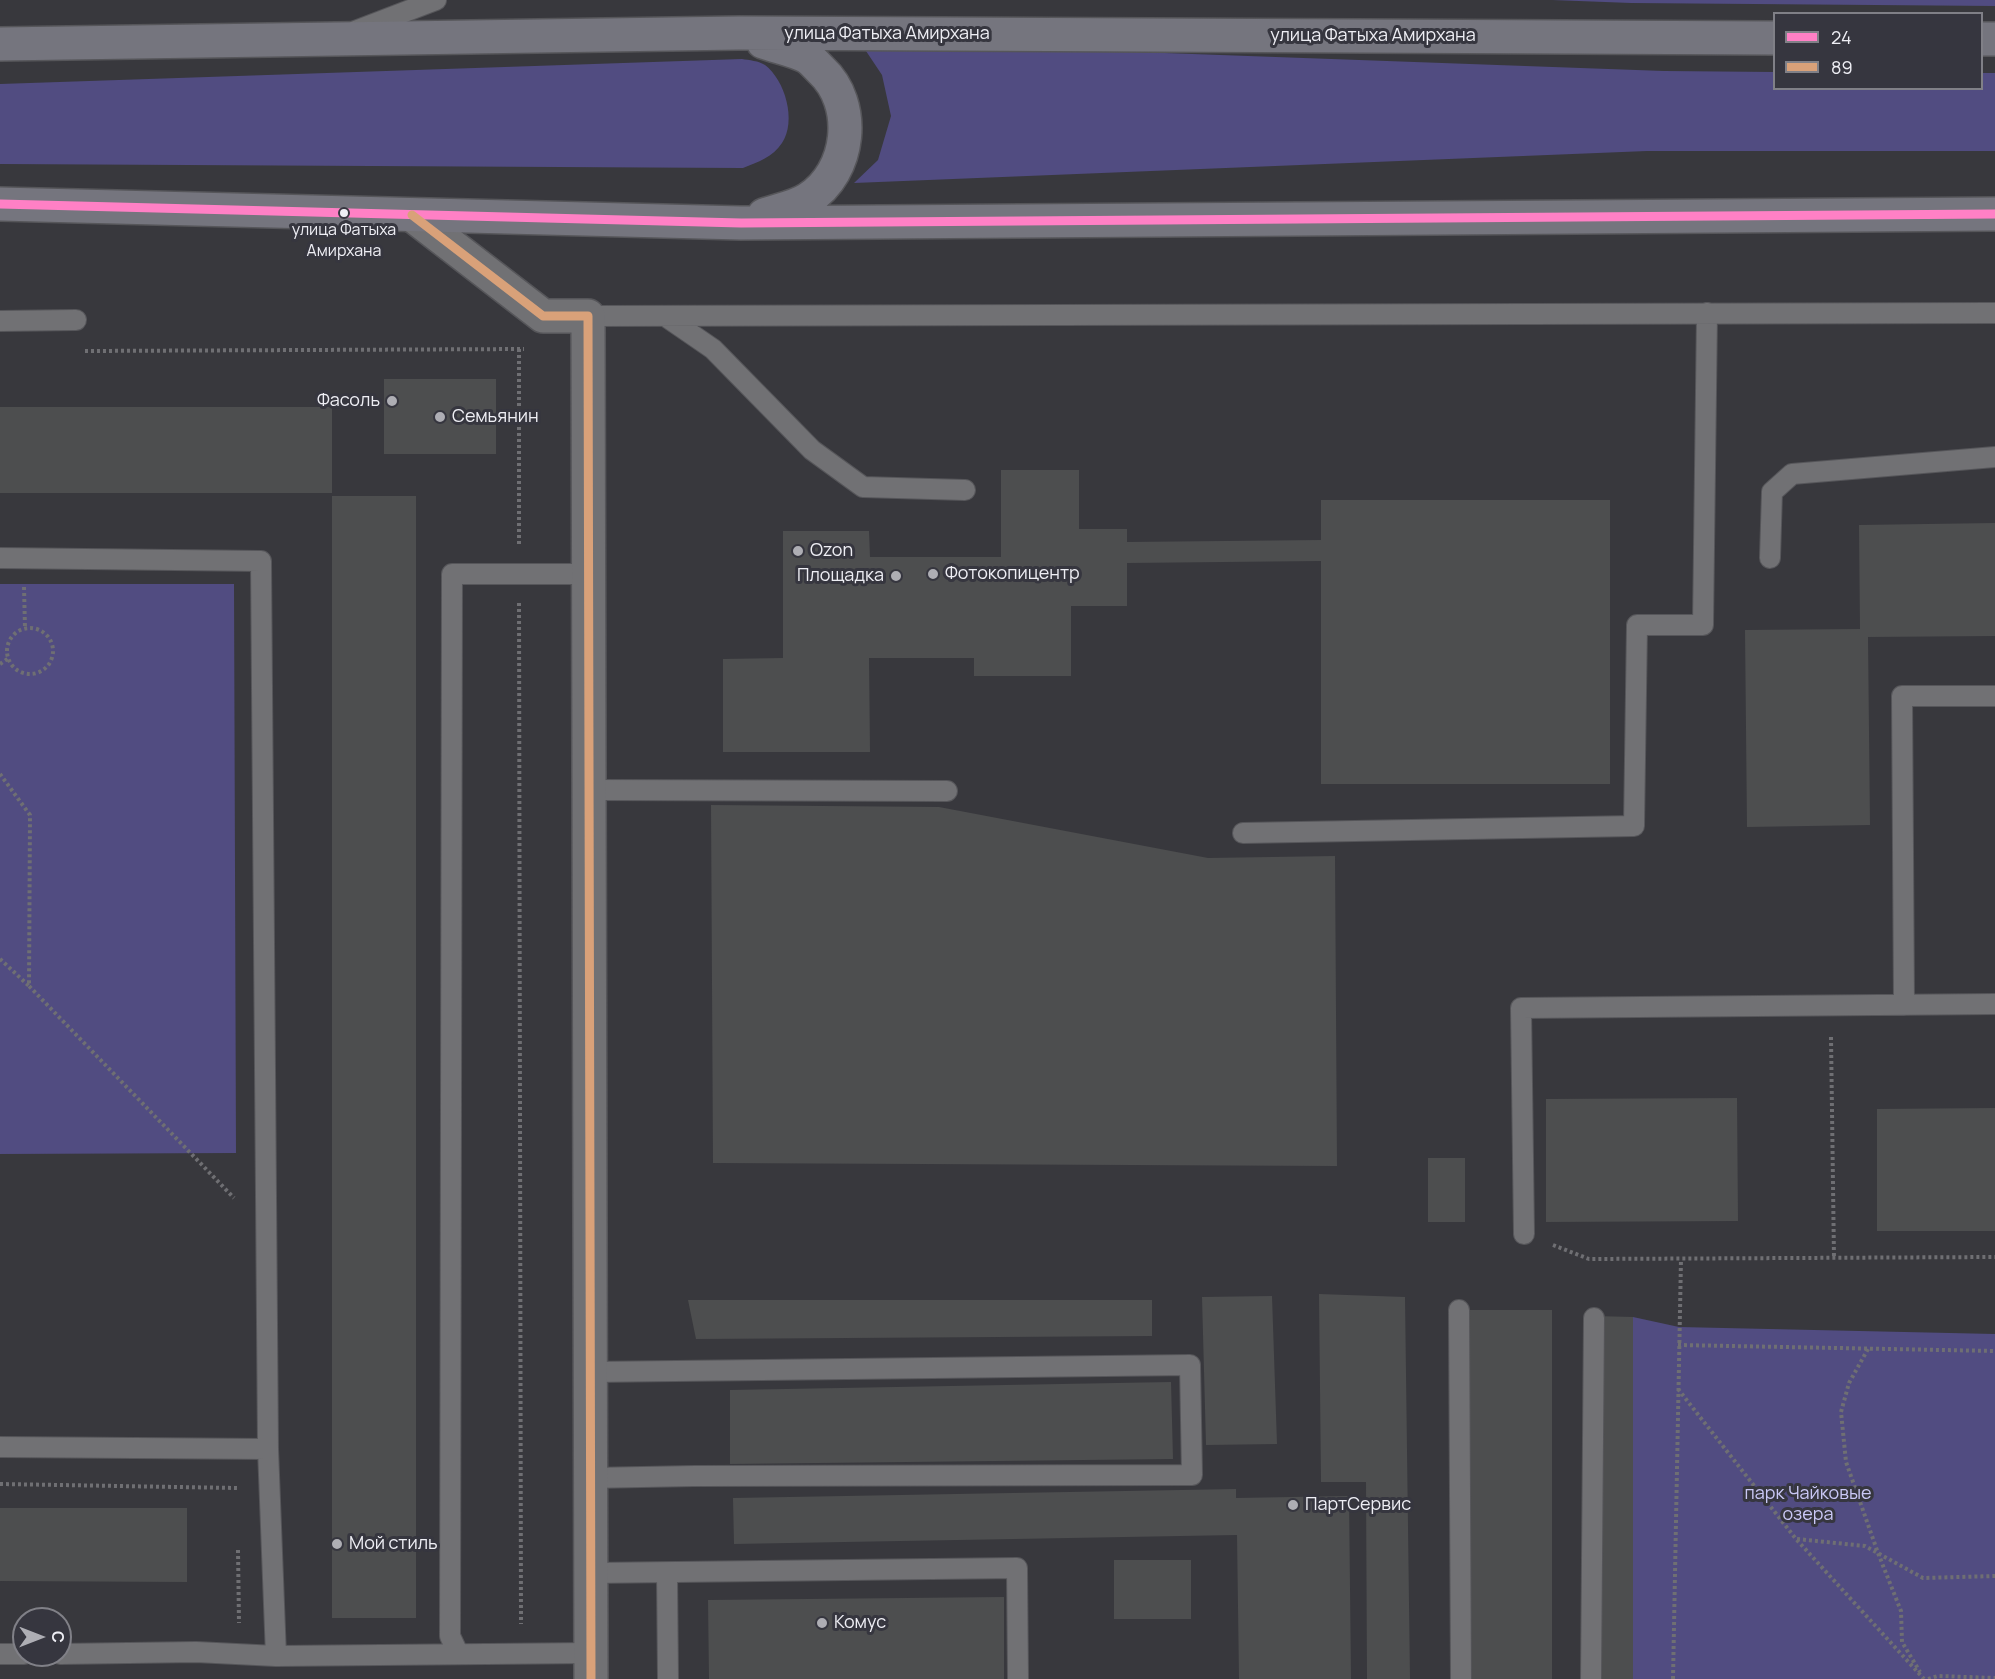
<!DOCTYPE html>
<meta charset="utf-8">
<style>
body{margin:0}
#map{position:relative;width:1995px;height:1679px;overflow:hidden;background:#38383d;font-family:Manrope,sans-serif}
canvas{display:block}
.legend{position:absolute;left:1773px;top:12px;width:210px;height:78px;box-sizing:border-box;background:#36363f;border:2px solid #808087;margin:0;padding:8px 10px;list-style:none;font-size:18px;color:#eeeef4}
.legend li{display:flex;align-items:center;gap:12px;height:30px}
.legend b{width:30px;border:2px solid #808087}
.north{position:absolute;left:12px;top:1607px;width:60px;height:60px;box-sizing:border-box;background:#36363f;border:2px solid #808087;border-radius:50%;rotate:90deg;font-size:16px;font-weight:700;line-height:24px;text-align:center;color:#eeeef4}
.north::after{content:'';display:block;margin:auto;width:21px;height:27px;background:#aeaeb4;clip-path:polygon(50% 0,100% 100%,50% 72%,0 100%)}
</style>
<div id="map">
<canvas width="1995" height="1679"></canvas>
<ul class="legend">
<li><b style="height:8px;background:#ff80c5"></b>24</li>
<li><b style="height:8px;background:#d9a179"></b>89</li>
</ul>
<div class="north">С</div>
</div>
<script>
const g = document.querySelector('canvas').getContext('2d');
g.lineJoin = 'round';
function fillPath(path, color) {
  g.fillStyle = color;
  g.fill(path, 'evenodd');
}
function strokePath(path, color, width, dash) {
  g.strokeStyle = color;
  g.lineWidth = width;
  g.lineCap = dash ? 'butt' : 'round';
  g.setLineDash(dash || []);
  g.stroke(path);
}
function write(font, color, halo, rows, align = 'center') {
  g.font = font + ' Manrope,sans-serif';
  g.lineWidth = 6;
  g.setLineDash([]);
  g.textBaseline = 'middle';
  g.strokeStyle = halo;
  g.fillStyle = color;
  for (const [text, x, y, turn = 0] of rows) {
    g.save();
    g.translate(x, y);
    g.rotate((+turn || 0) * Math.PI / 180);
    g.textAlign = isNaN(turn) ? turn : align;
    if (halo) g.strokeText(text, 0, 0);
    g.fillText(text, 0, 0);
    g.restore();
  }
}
fillPath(new Path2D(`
 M1552,0H1995V6L1631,3Z
 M860,42L1664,71L1774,72V88H1982V73H1995V151H1647L854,183L878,160L891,116L882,75Z
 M742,59C749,60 759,61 765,65C785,80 797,121 782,143C773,157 758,162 743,168L0,164V84Z
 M0,584H234L236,1153L0,1154Z
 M1633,1317L1679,1327L1995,1334V1679H1633Z`), '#514c81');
fillPath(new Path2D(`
 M384,379H496V454H384Z
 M0,407H332V493H0Z
 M1001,470H1079V529H1127V542L1321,540V500H1610V784H1321V561L1127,563V606H1071V676H974V658H869L870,752H723V659L783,658V531H869L870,557H1001Z
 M332,496H416V1618H332Z
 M1995,523V636L1868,637L1870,825L1747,827L1745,630L1860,629L1859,525Z
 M711,805L939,807L1208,858L1335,856L1337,1166L713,1163Z
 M1737,1098L1738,1221L1546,1222V1099Z
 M1995,1108V1231H1877V1109Z
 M1428,1158H1465V1222H1428Z
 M1319,1294L1405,1297L1410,1679H1367L1366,1482H1321Z
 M1272,1296L1277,1444L1206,1445L1202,1297Z
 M688,1300H1152V1336L696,1339Z
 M1467,1310H1552V1679H1467Z
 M1594,1316L1633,1317V1679H1593Z
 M1171,1382L1173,1459L730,1464V1390Z
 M1236,1489V1498L1349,1496L1351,1679H1239L1237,1535L734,1544L733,1498Z
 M0,1508H187V1582L0,1581Z
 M1114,1560H1191V1619H1114Z
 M1004,1597V1679H709L708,1600Z`), '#4d4e4f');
const service = new Path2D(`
 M355,31L436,0
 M588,316L1995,313
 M665,316L713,349L812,450L863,487L965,490
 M0,321L76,320
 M0,558L261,561L268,1449L276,1656
 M1770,558L1772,492L1792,474L1995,457
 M589,790L947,791
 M1243,833L1634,826L1637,625H1703L1707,313
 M1904,1005L1902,696H1995
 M1524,1234L1521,1008L1995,1004
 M1459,1310L1461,1679
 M590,1372L1190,1365L1192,1475L694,1476L590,1478
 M0,1447L268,1449
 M590,1573L1017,1568L1018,1679
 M667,1573L668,1679
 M458,1653L450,1636L452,574H589
 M0,1654H24
 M60,1654L196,1652L276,1656L591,1653
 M1591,1679L1594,1318`);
const minor = new Path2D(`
 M412,215L543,316H588L591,1679`);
const primary = new Path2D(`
 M1982,39H1995
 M763,42C777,47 794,50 807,57C812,60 817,66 821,70C858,104 851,172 808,199C796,207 778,210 764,215
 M0,44L739,33L1774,38
 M0,204L741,223L1995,214`);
strokePath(service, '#56565a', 22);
strokePath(minor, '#56565a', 36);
strokePath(primary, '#56565a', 36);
strokePath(new Path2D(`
 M519,349V544
 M85,351L524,349
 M24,587L25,628
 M519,603L521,1624
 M7 651a23 23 0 1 1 46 0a23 23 0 1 1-46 0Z
 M0,664L9,658
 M0,774L30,815L29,986L234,1198
 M0,959L29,986
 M1831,1037L1834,1258
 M1553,1245L1589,1259L1995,1257
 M1678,1345L1995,1351
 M1868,1349L1849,1383L1841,1412L1846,1462L1878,1553L1901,1611L1902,1642L1920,1672
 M1678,1389L1796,1539L1924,1679
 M0,1484L237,1488V1491
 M1797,1539L1865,1546L1923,1578L1995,1576
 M238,1550L239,1623
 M1673,1679L1681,1259
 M1928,1679L1938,1676L1995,1678`), '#6f6f73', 4, [3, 3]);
strokePath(service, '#717174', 20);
strokePath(minor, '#717174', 33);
strokePath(primary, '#75757e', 33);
strokePath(new Path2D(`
 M0,204L741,223L1995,214`), '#ff80c5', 9);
strokePath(new Path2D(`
 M412,215L543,316H588L591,1679`), '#d9a179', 9);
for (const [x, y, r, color] of [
 [344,213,5,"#eeeef4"],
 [392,401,6,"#aeaeb4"],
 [440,417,6,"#aeaeb4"],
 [798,551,6,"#aeaeb4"],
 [933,574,6,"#aeaeb4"],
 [896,576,6,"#aeaeb4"],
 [1293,1505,6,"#aeaeb4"],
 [337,1544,6,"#aeaeb4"],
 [822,1623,6,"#aeaeb4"]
]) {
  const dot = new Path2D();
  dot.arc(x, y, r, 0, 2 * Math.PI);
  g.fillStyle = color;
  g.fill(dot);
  strokePath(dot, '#36363f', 2);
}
write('16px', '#eeeef4', '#36363f', [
 ["улица Фатыха",344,231],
 ["Амирхана",344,252]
]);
write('18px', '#eeeef4', '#36363f', [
 ["улица Фатыха Амирхана",887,34],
 ["улица Фатыха Амирхана",1373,36]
]);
write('18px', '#eeeef4', '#36363f', [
 ["Фасоль",380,401,"right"],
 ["Семьянин",452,417],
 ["Ozon",810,551],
 ["Фотокопицентр",945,574],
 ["Площадка",884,576,"right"],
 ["ПартСервис",1305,1505],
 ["Мой стиль",349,1544],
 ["Комус",834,1623]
], 'left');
write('18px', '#cac8f6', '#36363f', [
 ["парк Чайковые",1808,1494],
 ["озера",1808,1515]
]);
</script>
